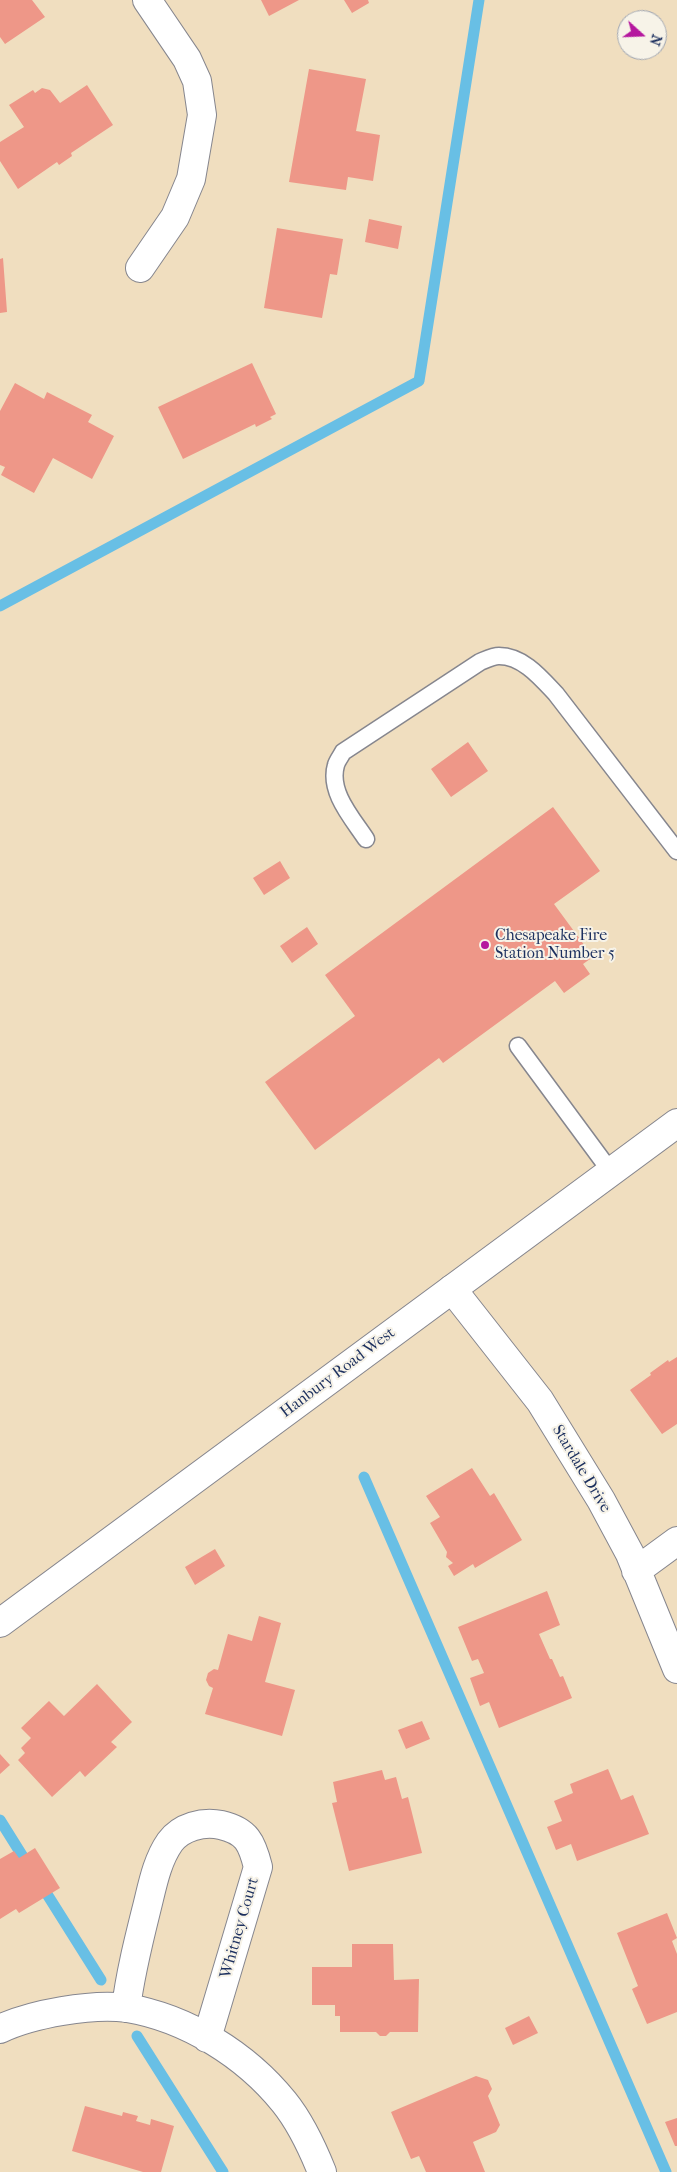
<!DOCTYPE html>
<style>
body{margin:0}
#map{position:relative;width:677px;height:2172px;overflow:hidden;background:#f0debf;font-family:"IM FELL French Canon",serif}
canvas{display:block}
.north{position:absolute;left:617px;top:10px;width:50px;height:50px;box-sizing:border-box;background:#f7f3e8;border:1px solid #9fa5b1;border-radius:50%;rotate:110deg;font-size:14px;font-weight:700;line-height:20px;text-align:center;color:#1b2f5e}
.north::after{content:'';display:block;margin:auto;width:18px;height:22px;background:#b5179e;clip-path:polygon(50% 0,100% 100%,50% 72%,0 100%)}
</style>
<div id="map">
<canvas width="677" height="2172"></canvas>
<div class="north">N</div>
</div>
<script>
const g = document.querySelector('canvas').getContext('2d');
g.lineJoin = 'round';
function strokePath(path, color, width, dash) {
  g.strokeStyle = color;
  g.lineWidth = width;
  g.lineCap = dash ? 'butt' : 'round';
  g.setLineDash(dash || []);
  g.stroke(path);
}
function fillPath(path, color) {
  g.fillStyle = color;
  g.fill(path, 'evenodd');
}
function write(font, color, halo, rows, align = 'center') {
  g.font = font + ' "IM FELL French Canon",serif';
  g.lineWidth = 4;
  g.setLineDash([]);
  g.textBaseline = 'middle';
  g.strokeStyle = halo;
  g.fillStyle = color;
  for (const [text, x, y, turn = 0] of rows) {
    g.save();
    g.translate(x, y);
    g.rotate((+turn || 0) * Math.PI / 180);
    g.textAlign = isNaN(turn) ? turn : align;
    if (halo) g.strokeText(text, 0, 0);
    g.fillText(text, 0, 0);
    g.restore();
  }
}
strokePath(new Path2D(`
 M0,606L419,381L479,0
 M364,1477L666,2172
 M0,1820L30,1868
 M40,1883L101,1980
 M137,2036L223,2172`), '#68bfe5', 11);
fillPath(new Path2D(`
 M0,0H32L45,17L5,44L0,37Z
 M261,0H299L269,16Z
 M344,0H368L369,3L352,13Z
 M309,69L366,79L356,131L380,135L373,181L348,177L346,190L289,182Z
 M87,85L113,125L71,153L72,156L59,165L57,162L18,189L0,161V142L24,127L9,105L33,90L35,93L42,88L50,90L60,103Z
 M369,219L402,226L398,249L365,242Z
 M277,228L343,239L337,275L330,274L322,318L264,308Z
 M3,258L7,312L0,313V259Z
 M252,363L276,414L270,417L272,419L256,427L255,424L183,459L158,407Z
 M15,383L44,399L47,392L92,415L88,422L114,436L92,479L53,458L34,493L1,475L5,467L0,465V411Z
 M468,742L488,771L451,797L431,769Z
 M553,807L600,871L554,904L593,957L583,964L590,974L564,993L555,981L443,1063L439,1058L315,1150L265,1082L355,1016L325,975Z
 M280,861L290,878L264,895L253,878Z
 M307,927L318,944L292,963L280,946Z
 M677,1357V1424L662,1434L630,1390L651,1375L650,1373L668,1360L669,1362Z
 M472,1468L490,1496L494,1493L522,1540L475,1568L473,1564L454,1576L448,1566L453,1563L446,1557L447,1552L430,1523L440,1517L426,1496Z
 M215,1549L225,1566L195,1585L185,1567Z
 M547,1591L560,1625L539,1634L550,1659H552L560,1677L563,1676L572,1698L499,1728L489,1702L480,1706L470,1678L484,1673L478,1659L472,1661L458,1627Z
 M259,1616L281,1623L265,1682L295,1690L282,1736L205,1714L213,1688L209,1686L206,1680L208,1673L214,1669L218,1670L228,1634L252,1641Z
 M97,1684L132,1722L111,1742L117,1747L85,1777L80,1771L52,1797L18,1760L25,1753L21,1748L31,1738L21,1728L49,1701L64,1716Z
 M422,1721L430,1739L406,1749L398,1730Z
 M0,1754L10,1765L0,1774Z
 M608,1769L621,1800L633,1795L649,1834L577,1861L571,1844L556,1850L547,1827L562,1821L554,1801L573,1793L570,1784Z
 M382,1770L385,1780L396,1777L402,1799L408,1797L422,1853L349,1871L332,1803L337,1802L333,1782Z
 M35,1848L60,1888L19,1913L16,1909L0,1919V1859L14,1851L19,1858Z
 M667,1913L677,1938L672,1941L677,1954V2012L647,2024L632,1989L638,1986L617,1933Z
 M352,1944H393L394,1980L419,1979L418,2032H390L386,2036H380L376,2032H340V2016H335V2005H312V1967H352Z
 M529,2016L538,2033L513,2045L505,2028Z
 M476,2076L488,2080L492,2089L488,2096L500,2125L496,2132L473,2142L485,2172H426L419,2156L411,2159L391,2112Z
 M85,2106L122,2116L123,2112L138,2116L136,2121L150,2125L151,2119L174,2126L161,2172H143L72,2151Z
 M677,2118V2146H675L665,2122Z`), '#ee9788');
const lane = new Path2D(`
 M366,839C353,819 328,792 336,765C337,761 341,756 343,752L480,662C485,660 493,656 499,656C523,656 541,678 556,694L677,851
 M518,1046L611,1172`);
const street = new Path2D(`
 M140,268L175,217L191,179L202,115L197,81L187,59L147,0
 M452,1289L540,1401L601,1500L630,1554L677,1669
 M636,1571L677,1541
 M126,2008C130,1975 138,1943 146,1911C152,1888 156,1862 170,1842C181,1827 203,1821 221,1825C247,1831 252,1843 258,1867L207,2038
 M0,2029C31,2014 93,2003 127,2008C187,2018 246,2055 284,2102C301,2123 312,2147 322,2172`);
const secondary = new Path2D(`
 M0,1623L677,1123`);
strokePath(lane, '#86868e', 19);
strokePath(street, '#86868e', 30);
strokePath(secondary, '#86868e', 30);
strokePath(lane, '#fff', 16);
strokePath(street, '#fff', 28);
strokePath(secondary, '#fff', 28);
for (const [x, y, r, color] of [
 [485,945,5,"#b5179e"]
]) {
  const dot = new Path2D();
  dot.arc(x, y, r, 0, 2 * Math.PI);
  g.fillStyle = color;
  g.fill(dot);
  strokePath(dot, '#f7f3e8', 2);
}
write('16px', '#1b2f5e', '#f7f3e8', [
 ["Chesapeake Fire",495,936],
 ["Station Number 5",495,954]
], 'left');
write('16px', '#1b2f5e', '#f7f3e8', [
 ["Hanbury Road West",338,1373,-37],
 ["Stardale Drive",581,1469,59],
 ["Whitney Court",240,1928,-74]
]);
</script>
